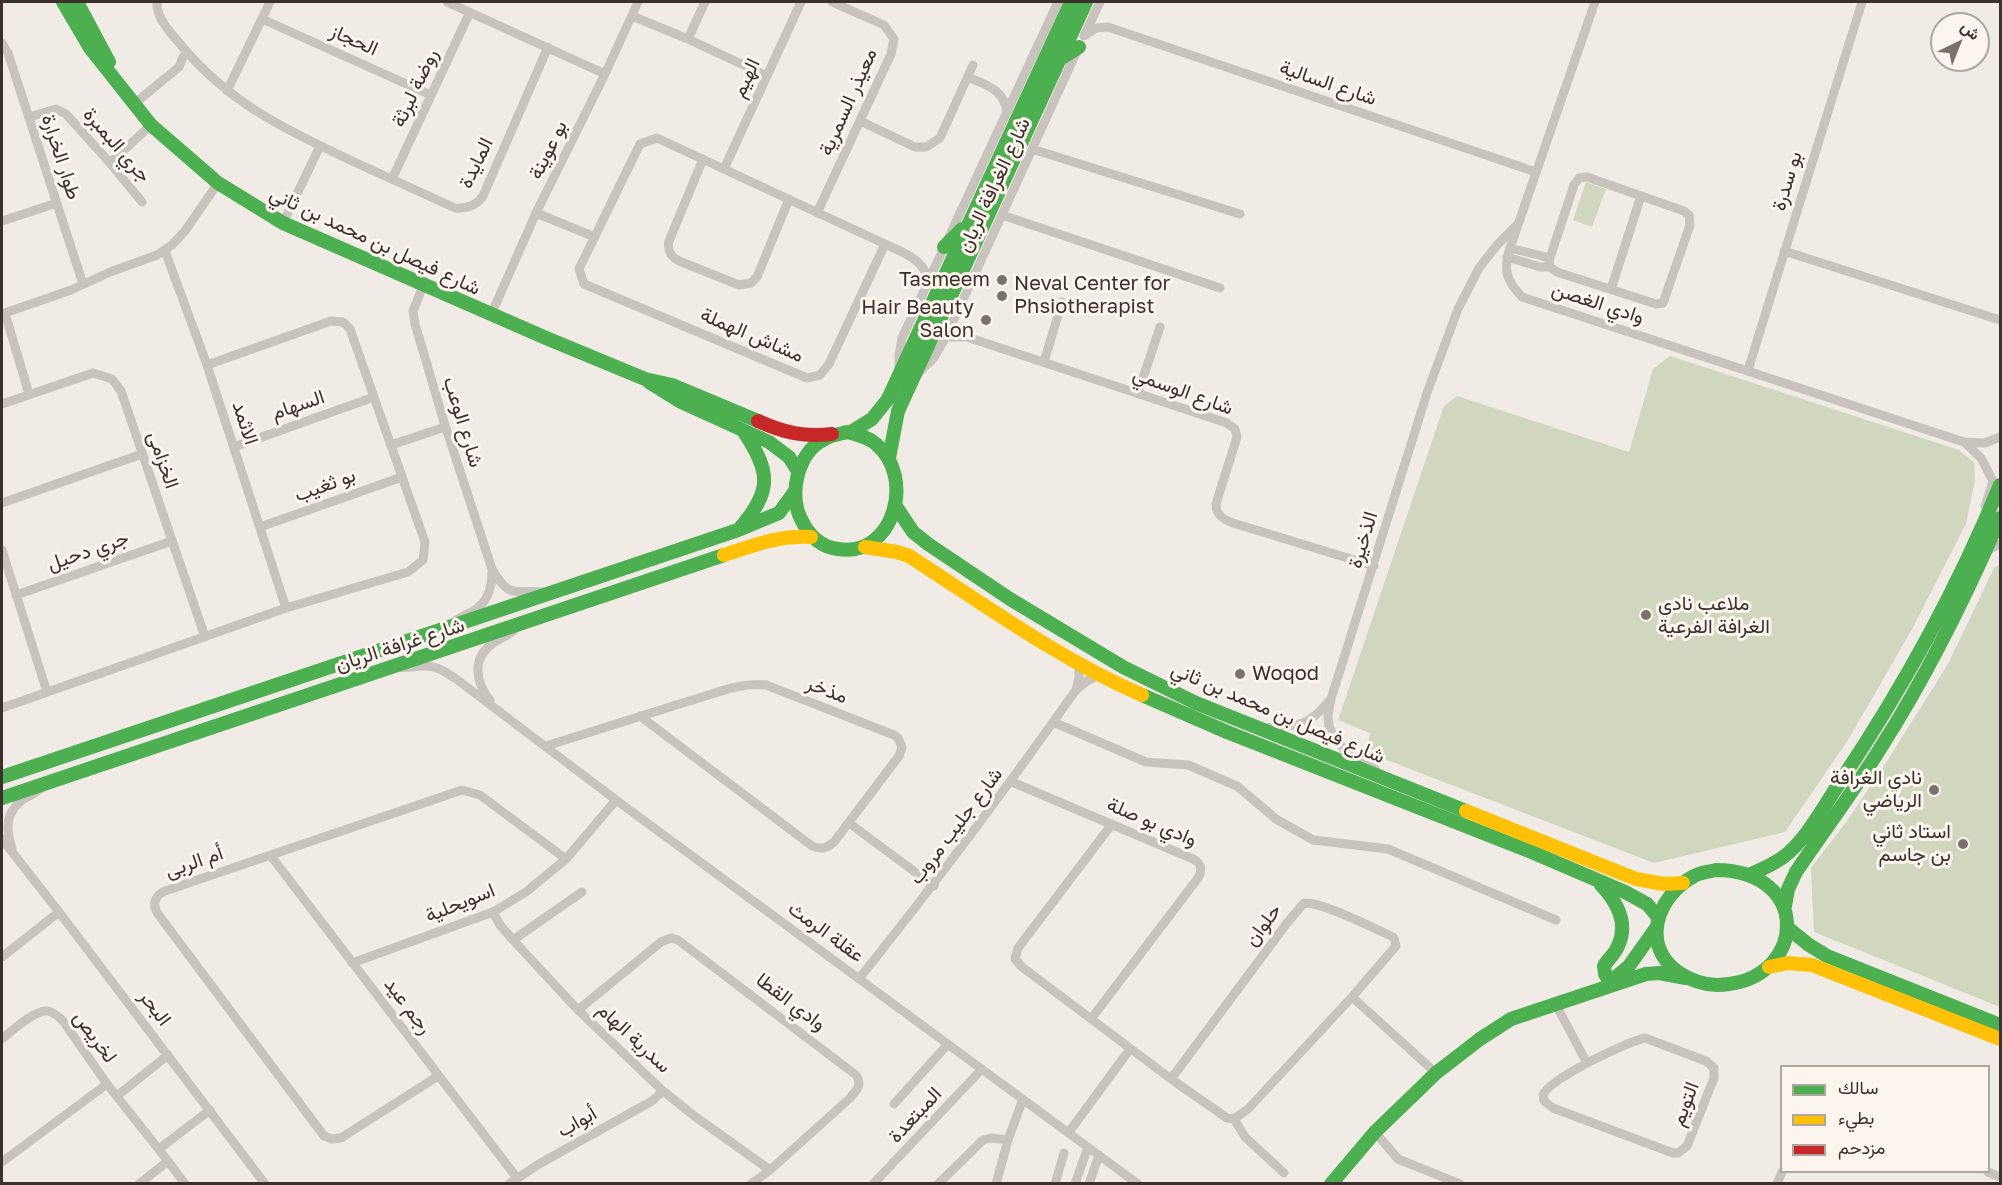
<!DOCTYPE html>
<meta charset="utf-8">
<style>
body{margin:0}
#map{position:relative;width:2002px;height:1185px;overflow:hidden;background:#f0ebe5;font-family:"Golos Text",Vazirmatn,sans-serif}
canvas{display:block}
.frame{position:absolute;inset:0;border:3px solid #3b302b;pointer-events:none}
.legend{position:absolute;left:1780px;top:1065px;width:210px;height:108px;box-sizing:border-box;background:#fbf5ee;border:2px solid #aea6a0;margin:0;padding:8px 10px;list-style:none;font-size:18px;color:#3b302b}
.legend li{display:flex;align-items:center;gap:12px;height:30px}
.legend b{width:30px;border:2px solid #aea6a0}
.north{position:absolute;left:1930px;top:12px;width:60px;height:60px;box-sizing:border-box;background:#fbf5ee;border:2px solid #aea6a0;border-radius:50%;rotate:43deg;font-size:16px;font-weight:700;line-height:24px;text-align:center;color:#3b302b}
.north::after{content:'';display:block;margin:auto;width:21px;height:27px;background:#7a716c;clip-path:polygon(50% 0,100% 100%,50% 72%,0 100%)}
</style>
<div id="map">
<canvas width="2002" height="1185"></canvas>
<div class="frame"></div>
<ul class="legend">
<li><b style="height:8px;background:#4caf50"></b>سالك</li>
<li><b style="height:8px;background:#ffc107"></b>بطيء</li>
<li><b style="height:8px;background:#c62828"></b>مزدحم</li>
</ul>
<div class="north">ش</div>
</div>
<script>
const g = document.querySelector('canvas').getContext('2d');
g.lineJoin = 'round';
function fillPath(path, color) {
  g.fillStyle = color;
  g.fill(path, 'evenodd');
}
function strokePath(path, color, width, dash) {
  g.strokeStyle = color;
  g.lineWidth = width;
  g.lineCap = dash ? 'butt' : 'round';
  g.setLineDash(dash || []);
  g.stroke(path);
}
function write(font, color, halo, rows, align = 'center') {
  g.font = font + ' "Golos Text",Vazirmatn,sans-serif';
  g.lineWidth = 6;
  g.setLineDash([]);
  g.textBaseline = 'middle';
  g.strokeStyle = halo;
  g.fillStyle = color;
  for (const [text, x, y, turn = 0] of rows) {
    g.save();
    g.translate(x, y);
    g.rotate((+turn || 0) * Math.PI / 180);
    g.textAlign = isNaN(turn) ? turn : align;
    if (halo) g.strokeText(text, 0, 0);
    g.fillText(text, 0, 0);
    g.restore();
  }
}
fillPath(new Path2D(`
 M1586,182L1606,189L1592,227L1573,220Z
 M1670,356L1959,450L1974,462L1975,480L1966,524L1911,631L1848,740L1785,832L1654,863L1366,752L1370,733L1338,720L1444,406L1457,396L1629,452L1653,369Z
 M2000,564V1007L1814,932L1811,868L1847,821L1889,758L1948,664L1994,568Z`), '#d1d6bf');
strokePath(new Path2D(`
 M157,2C156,18 170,32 181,45C228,102 284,129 350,160C385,176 420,192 455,208C467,209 476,206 483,196L548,47
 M447,2L605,74
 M1595,2L1510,248C1503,270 1506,280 1522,297L1964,442L1985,443L2000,437
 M632,16L688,39L767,76
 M262,19L431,95
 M1085,34L1100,2
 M1084,36L1096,28L1108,27L1536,172
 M688,39L705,2
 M2,43L8,53L83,284
 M968,77C986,85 1004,89 1007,112
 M227,91L270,2
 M134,104L179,67L183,57L188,53
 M29,117L56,109L66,114L110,163L142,202
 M860,121L915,147H926L940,138L973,65
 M1032,149L1240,214
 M703,159L669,241C667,250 670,256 679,261L739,285L751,283L757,277L789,199
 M110,163L151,125
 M724,169L801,2
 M1587,177L1684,211L1689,215L1690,225L1663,303L1656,304L1557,272L1550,267L1549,261L1574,185L1579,178Z
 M392,179L470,12
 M536,213L595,237
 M817,213L891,54L894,39L884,25L832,2
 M1002,215L1220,288
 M2,221L57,203
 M283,223L320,146
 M885,244L829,364L820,375L807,378L584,284L579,269L640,144L657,138L885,244C903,253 926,259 928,283
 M1510,248L1550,258
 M165,251L207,365L286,608
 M1784,251L2000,320
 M1507,257L1540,267H1550
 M423,286L413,311L415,324L444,422L492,569C510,600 514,589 543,592
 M1611,289L1641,196
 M5,313L29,394
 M2,314L71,290L110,272L157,255L172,245L185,231L218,183
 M491,315L536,213L605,74L638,2
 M946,337H967L1227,423L1235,429L1237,437L1216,504C1216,515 1223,519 1233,523L1374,566
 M1044,362L1062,302
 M1748,370L1862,2
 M899,373V355L902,338L1058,2
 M917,374L933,359L946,337L1078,49
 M1138,393L1160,327
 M2,404L93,373L112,379L121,391L205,637
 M1964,442L1981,458L1993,481L1985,506
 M391,445L445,427
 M234,447L374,397
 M2,503L142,454
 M260,527L402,477
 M2,550L47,692
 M1986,551L2000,544
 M16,595L172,541
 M455,621C461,616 467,615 473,611C488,603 492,587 492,571
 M399,667C408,669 414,666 423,666C436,665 445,672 455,678L616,800L1138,1184
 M1076,690L1079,677V664
 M490,700C476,683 471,659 492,644C500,638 509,636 516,628
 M2,708L286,608L408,572L423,560L425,542L350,329L343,322L331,321L207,365
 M1053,722L1146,762L1188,765L1237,786L1276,819L1313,840L1388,849L1556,920
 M1262,728C1295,726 1308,728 1329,701
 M546,746C594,731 641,716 689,701C714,694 740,682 766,685L894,735L898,738L902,747L899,756L834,842C827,848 821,850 812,846L640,716
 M1375,769C1355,758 1329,744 1328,718C1328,712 1330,705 1331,699L1428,390L1458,309L1479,268L1497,245L1516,226
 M1012,782L1193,859C1201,863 1203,870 1198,878L1091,1019
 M849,823L934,886
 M1112,824L1018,948L1015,959L1022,967L1171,1079
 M2,839L59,912L265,1184
 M12,848C6,831 5,814 20,802C27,796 35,794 41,788
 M271,856L517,1178
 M1304,903C1321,901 1373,928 1391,936L1394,938L1396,946L1352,997L1248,1109L1234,1119L1227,1118L1171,1079L1287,923Z
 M493,912L500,925L513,940L578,1010L663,1091L697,1118L770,1170
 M513,940L582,892
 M2,957L59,912
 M352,963L493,912L526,892L566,859L616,800
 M859,979C934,885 1006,789 1076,690L1087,681L1099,675
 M1352,997L1436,1073
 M1555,1003L1587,1063
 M578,1010L661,942L671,938L678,940L856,1075C863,1085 856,1091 849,1099L770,1170L751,1184
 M1645,1038L1706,1061L1714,1068V1078L1687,1146L1678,1153H1673L1553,1108L1544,1101L1543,1095C1549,1079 1626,1042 1645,1038Z
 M2,1039C12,1031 34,1010 47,1011C53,1011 59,1017 63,1021L107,1084L2,1162
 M438,1076L341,1138L332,1139L324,1136L158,914C152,905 154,896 165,891L462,790L480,795L566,859
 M107,1084L168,1161
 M117,1096L168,1055
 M894,1104L948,1044
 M1234,1119L1245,1137L1284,1173
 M1069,1132L1130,1049
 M1375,1132L1398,1159L1460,1184
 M159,1149L210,1110
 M1988,1172L2000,1177
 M139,1184L168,1161L185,1184
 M509,1184L539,1164L652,1101L663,1091
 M873,1184L982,1069
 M938,1184L983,1140L991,1138L1008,1140
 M996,1184L1008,1140L1023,1099
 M1055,1184L1064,1153
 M1075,1184L1088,1147
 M1089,1184L1099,1155
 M1777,1184L1782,1172`), '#c9c3be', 9);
strokePath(new Path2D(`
 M63,2L90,48L151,125L218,183L283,223L546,338L645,379L672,385L758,421
 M77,2L109,62
 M1060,59L1079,47
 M944,247L962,229
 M649,382L681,402L769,442L789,457L798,471
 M847,432C858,435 868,437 876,444C916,477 894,558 838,549C820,547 809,536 801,519C788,494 798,451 825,439C832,435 840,434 847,432Z
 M851,432L872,419L888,399L1071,2
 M889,458L898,411L1086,2
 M895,505L913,532L928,544L1010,599L1123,667L1196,703L1466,811
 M740,528C772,491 771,472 744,432
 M1142,695L1227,732L1534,853L1625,892L1647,904L1658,917
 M2,777L738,530L779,513L795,491
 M2,798L724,555
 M1716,870C1811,871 1806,974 1729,984C1710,987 1694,983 1678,972C1640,945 1657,896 1694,876C1701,872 1709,872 1716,870Z
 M1749,875C1760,870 1772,865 1782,858C1805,842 1824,806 1840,782C1903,688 1957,590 2000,485
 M1601,885C1617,902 1629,923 1618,946C1615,954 1608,959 1604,966L1605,974L1610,982
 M1785,906L1788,889L1796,872C1825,829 1856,788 1883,744C1929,672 1966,596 2000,518
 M1788,928L1809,945L1827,956L2000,1025
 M1610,982L1629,966L1656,928
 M1331,1184L1375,1132L1436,1073L1480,1039L1511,1019L1646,974L1659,973L1686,978`), '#4caf50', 14);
strokePath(new Path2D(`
 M865,547L897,552L909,556C985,605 1059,659 1142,695
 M724,555C755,545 778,535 811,537
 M1466,811L1636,879L1664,884L1683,883
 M1769,967L1788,963L1812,965L2000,1039`), '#ffc107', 14);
strokePath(new Path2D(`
 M758,421C785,433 803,437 832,434`), '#c62828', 14);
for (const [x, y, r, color] of [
 [1002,280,6,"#7a716c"],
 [1002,296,6,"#7a716c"],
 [986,320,6,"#7a716c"],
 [1646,615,6,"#7a716c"],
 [1240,674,6,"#7a716c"],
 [1934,790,6,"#7a716c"],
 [1963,844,6,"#7a716c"]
]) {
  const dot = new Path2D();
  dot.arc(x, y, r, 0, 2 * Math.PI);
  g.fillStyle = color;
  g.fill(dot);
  strokePath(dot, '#fbf5ee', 2);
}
write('20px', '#3b302b', '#fbf5ee', [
 ["الحجاز",354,40,24],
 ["الهيم",746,78,-65],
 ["شارع السالية",1328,83,19],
 ["روضة لبرثة",415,88,-65],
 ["معيذر السمرية",848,102,-66],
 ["جري البمبرة",117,145,49],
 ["بو عوينة",548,150,-64],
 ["طوار الخرارة",61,157,72],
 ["المايدة",476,163,-64],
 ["بو سدرة",1787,181,-73],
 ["شارع الغرافة الريان",994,185,-65],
 ["شارع فيصل بن محمد بن ثاني",375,241,25],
 ["وادي الغصن",1598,303,18],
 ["مشاش الهملة",752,335,23],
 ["شارع الوسمي",1183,391,20],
 ["السهام",298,405,-19],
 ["شارع الوعب",463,422,73],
 ["الاثمد",245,423,72],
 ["الخزامى",163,460,71],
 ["بو ثغيب",325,485,-20],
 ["الذخيرة",1363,540,-73],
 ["جري دحيل",88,551,-19],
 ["شارع غرافة الريان",400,645,-18],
 ["مذخر",827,690,21],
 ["شارع فيصل بن محمد بن ثاني",1278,713,23],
 ["وادي بو صلة",1152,822,23],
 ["شارع جليب مروب",956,826,-53],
 ["أم الربى",194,862,-19],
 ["اسويحلية",460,903,-22],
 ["حلوان",1263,925,-53],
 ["عقلة الرمث",826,932,36],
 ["وادي القطا",791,1002,37],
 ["رجم عيد",408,1006,53],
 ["البحر",155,1008,53],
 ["لخريص",95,1037,54],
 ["سدرية الهام",634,1038,43],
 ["التويم",1685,1104,-69],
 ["المبتعدة",915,1115,-47],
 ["أبواب",577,1122,-30]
]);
write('20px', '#3b302b', '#fbf5ee', [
 ["Tasmeem",990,280],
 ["Neval Center for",1014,284,"left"],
 ["Phsiotherapist",1014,307,"left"],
 ["Hair Beauty",974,308],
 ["Salon",974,331],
 ["ملاعب نادي",1658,604,"left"],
 ["الغرافة الفرعية",1658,627,"left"],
 ["Woqod",1252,674,"left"],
 ["نادي الغرافة",1922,778],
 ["الرياضي",1922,801],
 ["استاد ثاني",1951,832],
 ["بن جاسم",1951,855]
], 'right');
</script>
